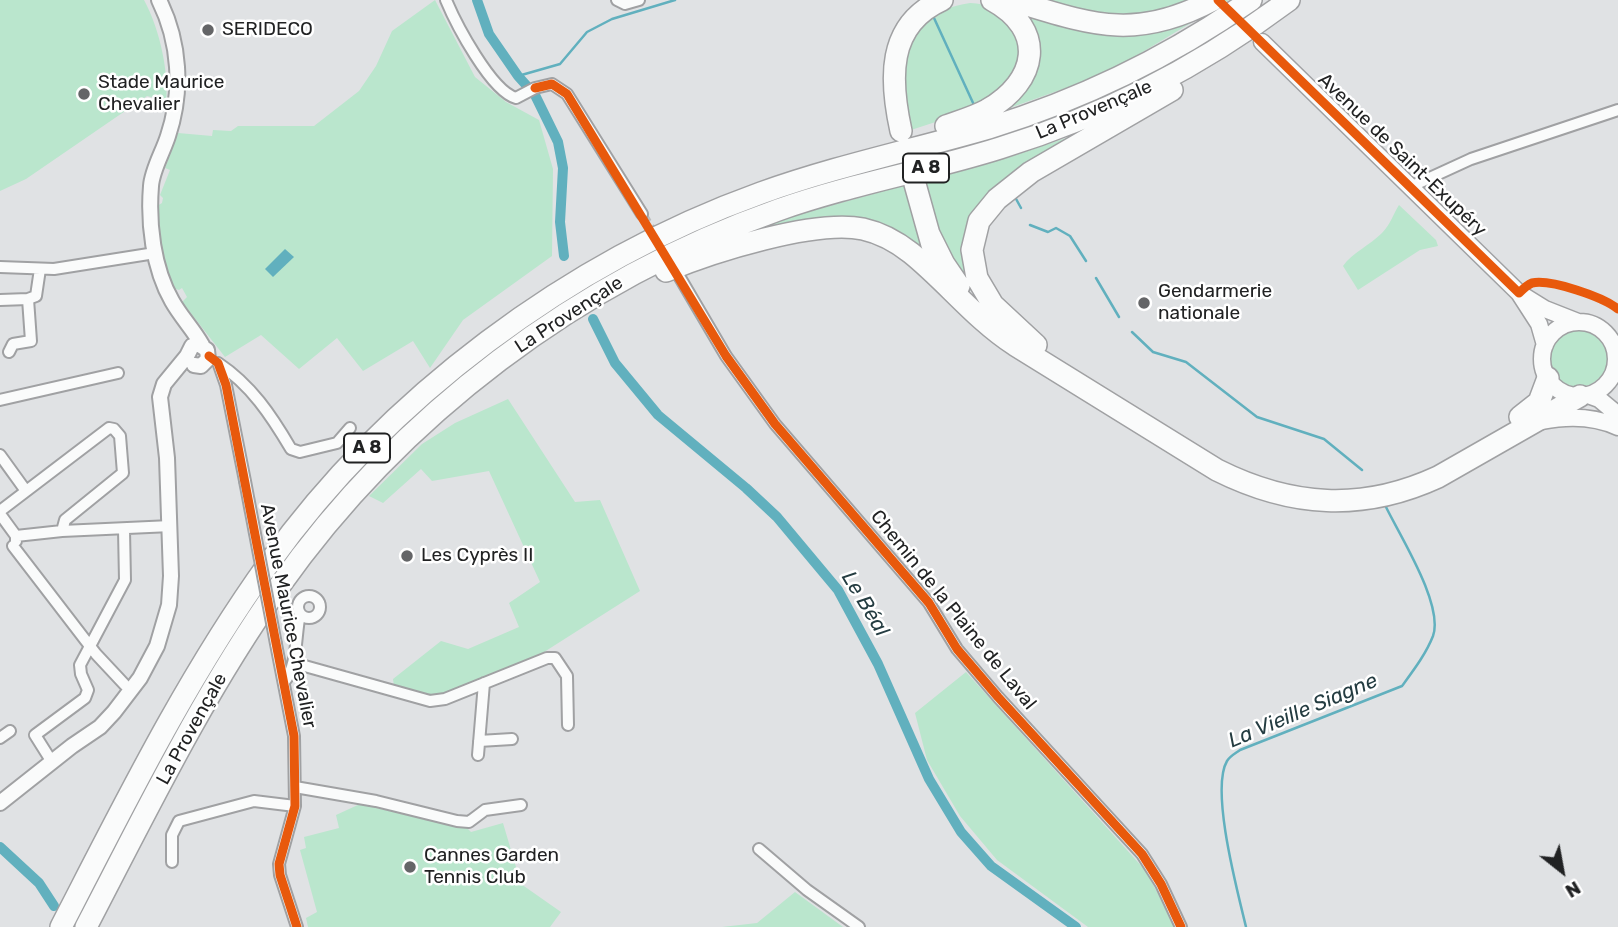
<!DOCTYPE html>
<meta charset="utf-8">
<style>
body{margin:0}
#map{position:relative;width:1618px;height:927px;overflow:hidden;background:#e0e2e4;font-family:Rubik,sans-serif}
canvas{display:block}
.north{position:absolute;left:1527px;top:836px;width:70px;height:70px;-webkit-text-stroke:5px #fff;paint-order:stroke;rotate:149deg;font-size:19px;font-weight:700;line-height:28px;text-align:center;color:#212223}
.north::after{content:'';display:block;margin:auto;width:24px;height:32px;background:#212223;clip-path:polygon(50% 0,100% 100%,50% 72%,0 100%)}
</style>
<div id="map">
<canvas width="1618" height="927"></canvas>
<div class="north">N</div>
</div>
<script>
const g = document.querySelector('canvas').getContext('2d');
g.lineJoin = 'round';
function fillPath(path, color) {
  g.fillStyle = color;
  g.fill(path, 'evenodd');
}
function strokePath(path, color, width, dash) {
  g.strokeStyle = color;
  g.lineWidth = width;
  g.lineCap = dash ? 'butt' : 'round';
  g.setLineDash(dash || []);
  g.stroke(path);
}
function write(font, color, halo, rows, align = 'center') {
  g.font = font + ' Rubik,sans-serif';
  g.lineWidth = 5;
  g.setLineDash([]);
  g.textBaseline = 'middle';
  g.strokeStyle = halo;
  g.fillStyle = color;
  for (const [text, x, y, turn = 0] of rows) {
    g.save();
    g.translate(x, y);
    g.rotate((+turn || 0) * Math.PI / 180);
    g.textAlign = isNaN(turn) ? turn : align;
    if (halo) g.strokeText(text, 0, 0);
    g.fillText(text, 0, 0);
    g.restore();
  }
}
fillPath(new Path2D(`
 M0,0H144C160,29 171,78 165,110L159,99L147,96L26,179L0,191Z
 M435,0L475,77L506,102L539,120L553,169L552,256L463,320L430,368L413,341L363,371L337,338L299,369L261,335L225,357L182,302L187,297L182,288L179,290L173,288L163,258L157,206L162,203L163,198L160,195L170,170L165,168L178,133L212,136L213,130L231,131L238,126H314L359,91L376,66L392,31Z
 M1029,0H1198L1128,22Z
 M1223,0H1229L1126,62L1080,83L1001,111L1022,87L1019,9L1084,28Z
 M970,3C988,3 999,12 1013,22L1021,59L1004,88L963,113L911,130C903,71 893,15 970,3Z
 M1075,135L981,208L983,303C943,266 938,230 922,181L1007,158Z
 M906,185L929,263L895,234L741,235L800,214Z
 M1399,205L1436,240L1438,246L1420,250L1358,290L1343,266C1352,253 1370,245 1382,233C1391,224 1393,214 1399,205Z
 M1548 357a30 30 0 1 1 60 0a30 30 0 1 1-60 0Z
 M508,399L575,502L600,500L640,591L541,654L463,691L433,697L394,686L393,679L441,641L468,649L519,627L509,603L540,582L489,471L432,481L421,469L383,503L369,496L422,444L455,423Z
 M966,672L1145,870L1176,927H1088L997,860L960,816L927,760L915,713Z
 M360,804L436,822L467,828L471,832L503,823L521,884L561,912L550,927H308L306,918L317,912L300,850L306,848L304,837L339,828L336,815Z
 M795,892L843,927H722L757,923Z`), '#bae6cd');
fillPath(new Path2D(`
 M285,249L294,257L273,277L265,269Z`), '#61b0be');
strokePath(new Path2D(`
 M934,18L974,105
 M518,76L560,64L587,32L612,19L675,0
 M1015,197L1021,208
 M1030,225L1048,232L1056,228L1070,236L1086,261
 M1096,278L1119,317
 M1132,332L1153,352L1186,362L1257,417L1324,439L1362,470
 M1246,927C1238,893 1210,790 1227,761C1230,756 1236,753 1240,750L1402,686C1413,671 1426,654 1433,636C1444,605 1400,536 1386,507`), '#61b0be', 2.5);
strokePath(new Path2D(`
 M477,0L489,34L518,76L535,95L558,142L563,168L560,222L564,256
 M593,319L615,363L658,415L746,488L777,517L838,590L878,664L929,779L961,832L991,866L1076,927
 M0,847L39,883L54,906`), '#61b0be', 10);
strokePath(new Path2D(`
 M642,214L658,241`), '#babcbd', 10, [10, 5]);
const minor = new Path2D(`
 M446,0C456,24 491,91 516,98L535,88L552,84L567,94L642,214
 M617,0L625,4L639,0
 M1410,187L1471,159L1618,110
 M0,267L54,269L155,253
 M679,276L726,356L775,424L929,603L957,649L998,697L1142,854L1161,884L1181,927
 M0,300L28,299L36,296L40,269
 M9,352L13,344L31,341L28,299
 M218,363C251,385 271,415 291,449L300,452L337,443L350,428
 M219,365L226,385L245,481
 M0,400L118,373
 M0,455L26,491
 M0,511L109,428L114,429L120,436L123,473L65,520L62,531
 M0,514L16,536V541
 M16,536L62,531L171,526
 M13,546L96,654L125,685
 M298 607a11 11 0 1 1 22 0a11 11 0 1 1-22 0Z
 M276,644L294,736L295,806L279,864L280,875L297,927
 M294,663L430,701L445,699L547,658H555L567,676L568,725
 M284,682C298,666 295,636 300,614
 M0,738L10,731
 M479,741L512,739
 M478,755L484,683
 M52,762L35,735L85,698L88,690L81,674L80,665L125,580L124,530
 M295,787L376,801L457,821L469,822L485,810L521,805
 M759,849L807,890L859,927
 M172,862V835L179,821L254,801L295,806`);
const tertiary = new Path2D(`
 M159,0C180,42 183,91 168,136C163,152 152,170 151,186C148,223 153,268 172,301C181,317 193,329 202,345
 M0,803L72,746L100,727L114,712L140,678L157,646L169,605L171,576L167,458L160,397L164,384L187,356L192,346L198,344L207,350L208,359L201,366L194,365`);
const secondary = new Path2D(`
 M1262,42L1519,293L1539,324L1545,345
 M1524,296L1545,309L1578,322
 M1542 359a37 37 0 1 1 74 0a37 37 0 1 1-74 0Z
 M1588,395L1599,399L1618,415
 M1542,421C1567,416 1594,416 1618,427`);
const motorway = new Path2D(`
 M1011,0C1090,24 1134,42 1213,0
 M946,126C960,121 974,117 987,110C1038,81 1047,30 992,0
 M901,131C890,81 886,25 942,0
 M915,184L932,245
 M929,234L944,264L959,286
 M666,271C712,252 815,219 863,229C881,233 897,242 911,253C947,282 975,319 1015,345L1217,470C1291,507 1362,512 1438,477L1580,396
 M1036,345L993,305L977,278L972,250L979,221L997,199L1031,172L1172,90
 M1520,417L1539,402L1548,378
 M61,927C125,803 187,677 269,563C388,397 569,262 761,193C836,166 913,150 989,128C1083,99 1171,56 1251,0
 M86,927C146,812 203,694 278,588C400,415 579,280 778,210C851,184 927,171 1000,148C1104,116 1202,65 1289,0`);
strokePath(minor, '#a0a1a3', 14);
strokePath(tertiary, '#a0a1a3', 18);
strokePath(secondary, '#a0a1a3', 19);
strokePath(motorway, '#a0a1a3', 24);
strokePath(minor, '#fafbfb', 10);
strokePath(tertiary, '#fafbfb', 14);
strokePath(secondary, '#fafbfb', 16);
strokePath(motorway, '#fafbfb', 21);
const minorBridge = new Path2D(`
 M245,481L276,644`);
strokePath(minorBridge, '#a0a1a3', 14, []);
strokePath(minorBridge, '#fafbfb', 10);
strokePath(new Path2D(`
 M1218,0L1519,293C1523,289 1527,285 1532,283C1551,279 1603,297 1618,309
 M535,88L552,84L567,94L726,356L775,424L929,603L957,649L998,697L1142,854L1161,884L1181,927
 M209,356L218,363L226,385L294,736L295,806L279,864L280,875L297,927`), '#e8590c', 9);
for (const [x, y, r, color] of [
 [208,30,7,"#646567"],
 [84,94,7,"#646567"],
 [1144,303,7,"#646567"],
 [407,556,7,"#646567"],
 [410,867,7,"#646567"]
]) {
  const dot = new Path2D();
  dot.arc(x, y, r, 0, 2 * Math.PI);
  g.fillStyle = color;
  g.fill(dot);
  strokePath(dot, '#fff', 2.5);
}
for (const [x, y, w] of [
 [926,168,46],
 [367,448,46]
]) {
  const box = new Path2D();
  box.roundRect(x - w / 2, y - 14.5, w, 29, 5);
  g.fillStyle = '#fff';
  g.fill(box);
  strokePath(box, '#212223', 2);
}
write('bold 18px', '#212223', null, [
 ["A 8",926,168],
 ["A 8",367,448]
]);
write('19px', '#212223', '#fff', [
 ["SERIDECO",222,30],
 ["Stade Maurice",98,83],
 ["Chevalier",98,105],
 ["Gendarmerie",1158,292],
 ["nationale",1158,314],
 ["Les Cyprès II",421,556],
 ["Cannes Garden",424,856],
 ["Tennis Club",424,878]
], 'left');
write('19px', '#212223', '#fff', [
 ["La Provençale",1094,110,-23],
 ["Avenue de Saint-Exupéry",1402,155,44],
 ["La Provençale",569,315,-33],
 ["Chemin de la Plaine de Laval",953,610,51],
 ["Avenue Maurice Chevalier",288,616,79],
 ["La Provençale",192,729,-61]
]);
write('italic 21px', '#243c41', '#fff', [
 ["Le Béal",865,604,59],
 ["La Vieille Siagne",1303,711,-23]
]);
</script>
